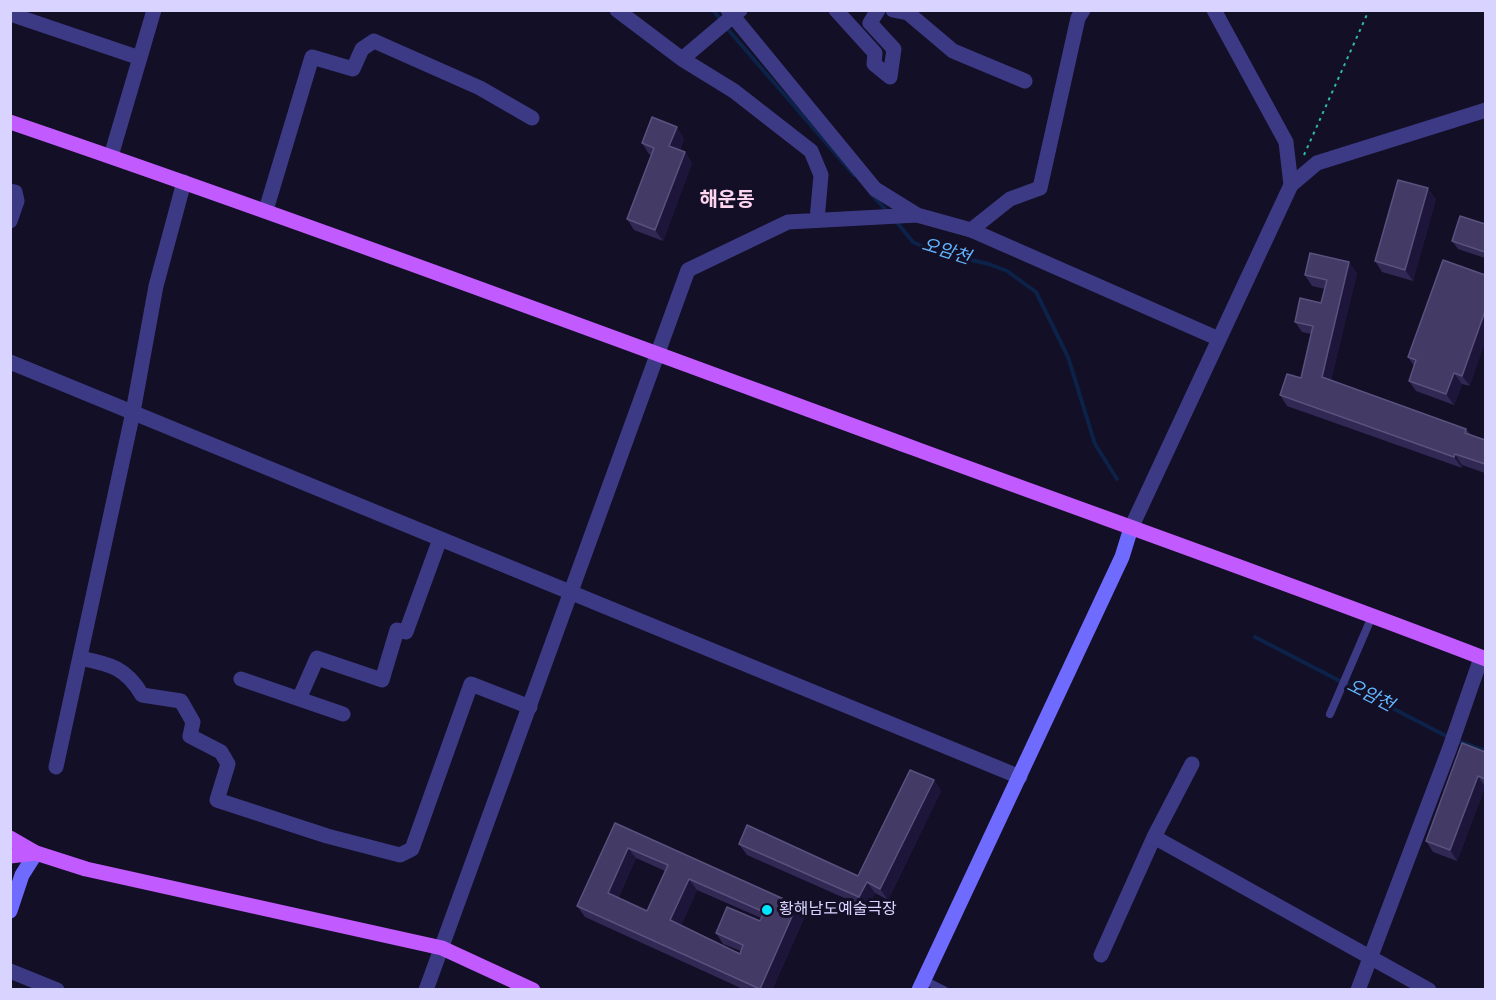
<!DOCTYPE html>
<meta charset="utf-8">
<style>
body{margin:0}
#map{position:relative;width:1496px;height:1000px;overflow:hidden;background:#130f26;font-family:"DM Sans",sans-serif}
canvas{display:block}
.frame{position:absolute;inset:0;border:12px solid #d9d4ff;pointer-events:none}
</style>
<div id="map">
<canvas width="1496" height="1000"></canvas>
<div class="frame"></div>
</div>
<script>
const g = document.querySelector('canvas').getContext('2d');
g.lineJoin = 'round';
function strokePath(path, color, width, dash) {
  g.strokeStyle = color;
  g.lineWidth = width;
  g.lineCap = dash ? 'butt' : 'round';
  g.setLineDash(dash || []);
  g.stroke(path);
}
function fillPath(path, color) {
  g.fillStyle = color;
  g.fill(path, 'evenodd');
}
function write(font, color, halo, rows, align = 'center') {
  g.font = font + ' "DM Sans","Noto Sans KR",sans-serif';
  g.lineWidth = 6;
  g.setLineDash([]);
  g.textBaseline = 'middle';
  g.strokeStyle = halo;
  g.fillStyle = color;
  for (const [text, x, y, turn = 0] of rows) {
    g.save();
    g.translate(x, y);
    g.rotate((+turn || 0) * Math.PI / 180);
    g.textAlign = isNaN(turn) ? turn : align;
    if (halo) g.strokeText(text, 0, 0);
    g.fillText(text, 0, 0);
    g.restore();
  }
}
strokePath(new Path2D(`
 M713,10L721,20
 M725,26L854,175
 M871,194L888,212
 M895,220L913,242L932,251L989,264L1007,271L1036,292L1068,357L1095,444L1117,479
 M1255,637L1448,737
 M1455,740L1486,751`), '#0c2248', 4);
strokePath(new Path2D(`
 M1304,155L1369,10`), '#2fb8b0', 2, [3, 4.5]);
strokePath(new Path2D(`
 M1330,714L1373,614
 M924,980L944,990`), '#3d3a85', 8);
strokePath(new Path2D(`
 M836,10L875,53L874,64L890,77L894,49L870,23L878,10
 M893,10L908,13L953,51L1025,81
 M1214,10L1286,142L1291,185
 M1291,185L1317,163L1486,110
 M10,191L15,192L17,201L10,221
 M266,210L312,57L353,69L362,49L374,41L480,88L532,118
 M971,230L1010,199L1040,188L1078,18L1083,10
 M80,658C109,664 126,667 142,695L181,701L193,722L190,736L221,752L228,764L217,800L327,836L400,855L412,849L471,684L530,707
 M241,679L343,714
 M299,699L317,658L382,680L397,630L406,632L440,539
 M56,767L133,412
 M1154,837L1429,990
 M1101,955L1154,837L1192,764
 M10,971L57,990`), '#3d3a85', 15);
strokePath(new Path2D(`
 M617,10L682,59L734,91L811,151L821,175L817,220
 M728,10L875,189L917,215
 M10,14L140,58
 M682,59L740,10
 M111,156L154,10
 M10,362L1020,777
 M133,412L156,286L184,182
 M1131,528L1291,185
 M426,990L688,270L788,222L917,215L971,230L1219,339
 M1358,990L1449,750L1481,658`), '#3d3a85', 15);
strokePath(new Path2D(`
 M10,911L22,875L36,853
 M919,990L1122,557L1131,528`), '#6f6bff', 15);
strokePath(new Path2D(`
 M10,122C314,226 614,338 916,449C1106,519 1297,586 1486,659
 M10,838L36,853L86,869L442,948L533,990
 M10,856L36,853`), '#c25bff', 15);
fillPath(new Path2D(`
 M684,138L680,150L685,152L692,163L663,241L634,230L627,219L651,155L649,154L642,143Z
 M1436,199L1413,281L1382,272L1375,261Z
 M1485,224V258L1458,249L1452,241Z
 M1443,260L1470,386L1462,384L1454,405L1416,391L1409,381L1414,366L1408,357Z
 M1357,273L1331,380L1466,429L1471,435L1485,440V473L1462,465V468L1287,406L1280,395L1301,378L1311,334L1302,332L1295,322L1321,303L1325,289L1312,286L1305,275Z
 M1485,752V787L1457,861L1433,852L1426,841Z
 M934,780L941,791L888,900L875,893L867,908L747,855L739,844L858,876Z
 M615,823L797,905L805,916L772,990H745L585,917L577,906ZM636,858L665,871L647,911L618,898ZM697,890L761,918L760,921L716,933L723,944L741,951L740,954L681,925Z`), '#312854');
fillPath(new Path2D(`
 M677,127L684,138L677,157L669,146Z
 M685,152L692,163L663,241L655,230Z
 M1428,188L1436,199L1413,281L1405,270Z
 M1349,262L1357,273L1329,388L1322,377Z
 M1485,311V343L1470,386L1462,376Z
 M1454,373L1462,384L1454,405L1446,394Z
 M1455,454L1462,465V468L1454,457Z
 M1478,776L1485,787L1457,861L1450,850Z
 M934,780L941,791L888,900L880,889Z
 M628,848L636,858L615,904L608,893Z
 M689,879L697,890L678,931L670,920Z
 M867,882L875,893L867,908L859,897Z
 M797,905L805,916L772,990H760Z`), '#1d163a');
const building = new Path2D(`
 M652,117L677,127L669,146L685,152L655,230L627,219L654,148L642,143Z
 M1398,180L1428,188L1405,270L1375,261Z
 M1460,216L1485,224V252L1452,241Z
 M1310,253L1349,262L1322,377L1466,429L1465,433L1485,440V464L1455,454L1454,457L1280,395L1287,374L1301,378L1313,326L1295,322L1300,298L1321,303L1327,280L1305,275Z
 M1443,260L1485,275V311L1462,376L1454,373L1446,394L1409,381L1416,360L1408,357Z
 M1462,743L1485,752V779L1478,776L1450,850L1426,841Z
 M910,770L934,780L880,889L867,882L859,897L739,844L747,825L858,876Z
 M615,823L797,905L760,989L577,906ZM628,848L668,865L647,911L608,893ZM689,879L764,912L760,921L727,907L716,933L743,945L740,954L670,920Z`);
fillPath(building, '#433a66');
strokePath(building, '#5a527e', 1.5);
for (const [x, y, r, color] of [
 [767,910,6,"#00e5ff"]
]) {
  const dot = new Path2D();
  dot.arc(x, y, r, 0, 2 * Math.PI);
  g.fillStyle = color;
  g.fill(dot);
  strokePath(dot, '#130f26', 2);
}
write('16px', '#d9d4ff', '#130f26', [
 ["황해남도예술극장",779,910]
], 'left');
write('italic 18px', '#62b6ff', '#130f26', [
 ["오암천",946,252,17],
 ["오암천",1370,696,27]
]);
write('bold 20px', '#ffd6f0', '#130f26', [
 ["해운동",727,201]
]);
</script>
